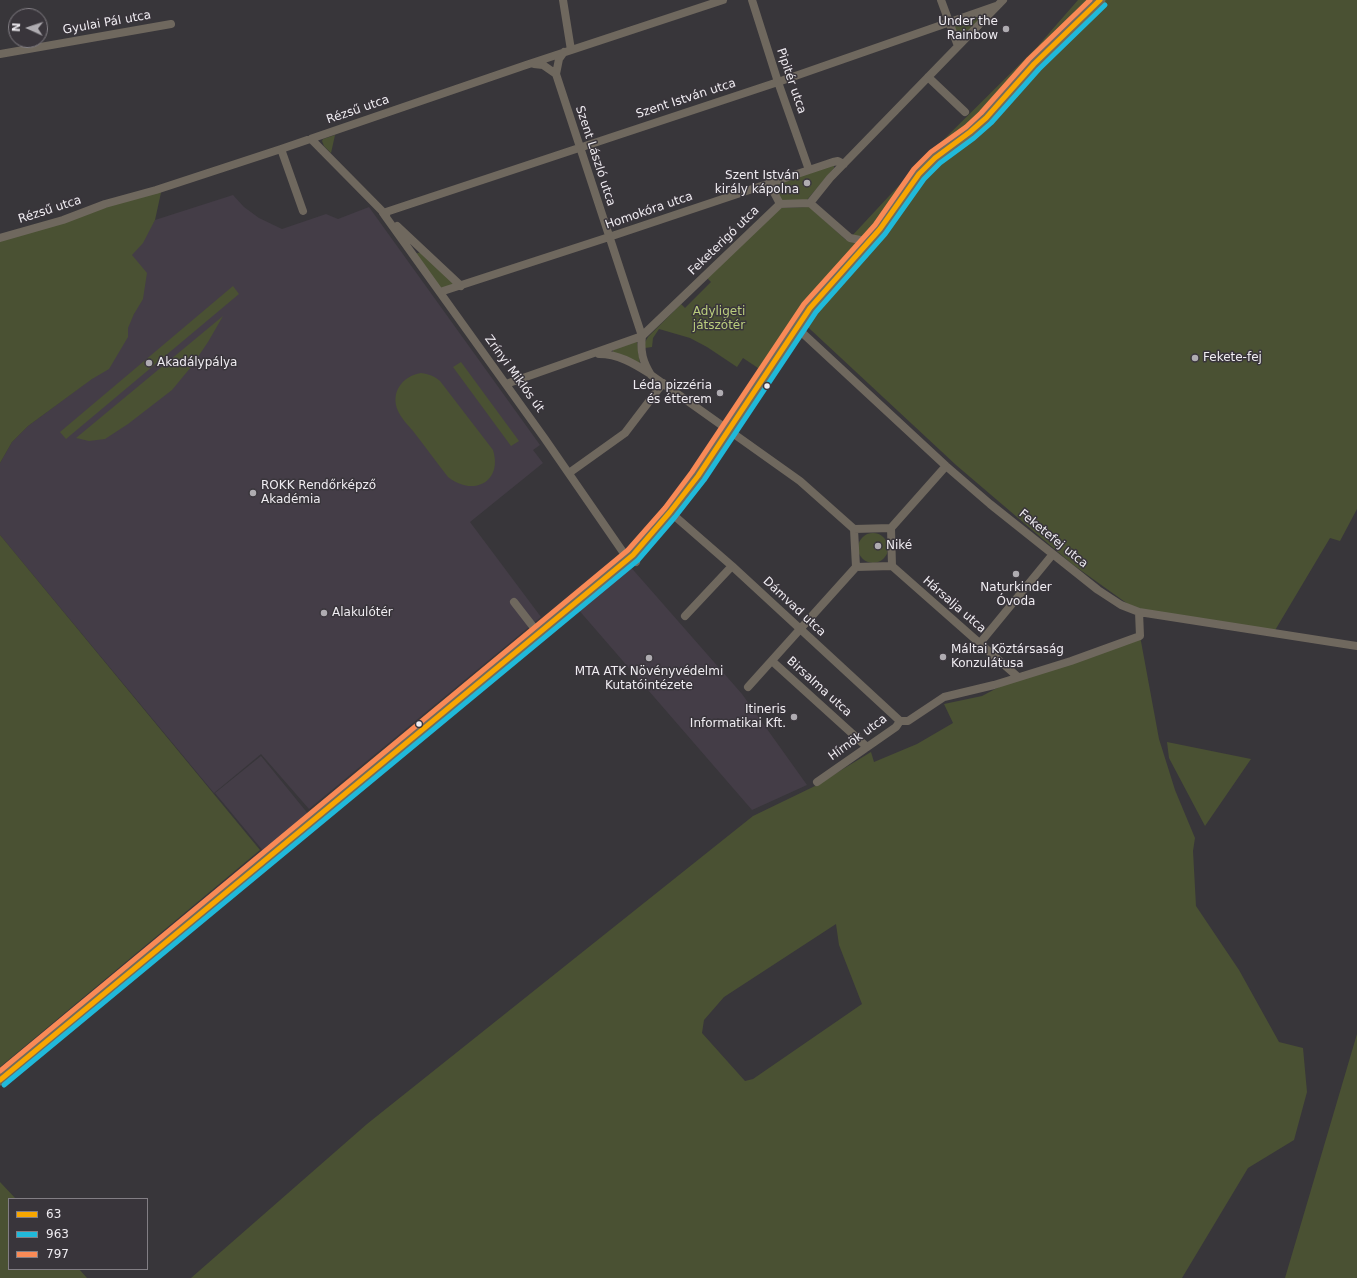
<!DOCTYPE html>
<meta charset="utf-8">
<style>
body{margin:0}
#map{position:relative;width:1357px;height:1278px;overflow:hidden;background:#38363a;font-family:"DejaVu Sans",sans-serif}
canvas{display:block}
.legend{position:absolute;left:8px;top:1198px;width:140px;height:72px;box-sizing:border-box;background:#39353b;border:1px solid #827e84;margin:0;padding:5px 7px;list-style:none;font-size:12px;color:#efecf1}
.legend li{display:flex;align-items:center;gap:8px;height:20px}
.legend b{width:20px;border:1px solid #827e84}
.north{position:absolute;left:8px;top:8px;width:40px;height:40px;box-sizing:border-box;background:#39353b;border:1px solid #827e84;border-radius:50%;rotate:273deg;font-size:11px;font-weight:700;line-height:16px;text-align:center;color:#efecf1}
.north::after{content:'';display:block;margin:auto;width:14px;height:18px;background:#afacb1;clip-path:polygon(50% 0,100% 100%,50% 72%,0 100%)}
</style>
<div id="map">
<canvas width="1357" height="1278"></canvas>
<ul class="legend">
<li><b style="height:5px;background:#f7a600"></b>63</li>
<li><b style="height:5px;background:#20b9da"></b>963</li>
<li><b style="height:5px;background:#f98a56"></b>797</li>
</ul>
<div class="north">N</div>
</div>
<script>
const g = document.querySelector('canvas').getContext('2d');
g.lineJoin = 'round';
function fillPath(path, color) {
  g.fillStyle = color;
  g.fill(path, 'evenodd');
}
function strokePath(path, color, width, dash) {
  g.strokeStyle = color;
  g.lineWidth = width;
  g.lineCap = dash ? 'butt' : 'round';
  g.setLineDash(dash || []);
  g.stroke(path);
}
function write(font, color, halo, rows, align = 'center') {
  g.font = font + ' "DejaVu Sans",sans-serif';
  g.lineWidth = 3;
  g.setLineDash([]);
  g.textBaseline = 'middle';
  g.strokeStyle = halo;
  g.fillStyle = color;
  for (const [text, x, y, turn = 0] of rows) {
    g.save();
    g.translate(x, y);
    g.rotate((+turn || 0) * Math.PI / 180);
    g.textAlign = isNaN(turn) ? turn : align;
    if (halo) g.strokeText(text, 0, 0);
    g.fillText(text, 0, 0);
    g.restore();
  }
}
fillPath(new Path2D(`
 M233,195L244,207L259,218L282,229L326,214L338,219L369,207L540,445L533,450L543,463L470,522L541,617L309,809L261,754L214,793L0,535V463L12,442L28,426L102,371L134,314L146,274L131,255L155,220Z
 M628,564L742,694L807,785L752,810L577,608Z
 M261,756L309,815L264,852L215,793Z`), '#443d47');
fillPath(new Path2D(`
 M1078,0H1357V509L1340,541L1330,538L1274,632L1139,612L1072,564L956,465L797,317L761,370L743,358L737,367L707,347L690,338L659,329L653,338L652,347L645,348V342L648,337L681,304L685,308L711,282L707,278L780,208L810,207L846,240L850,238L917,166L1037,47Z
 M981,16V18L959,41L954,26Z
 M335,135L331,153L324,146L322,141L323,139Z
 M834,165V168L806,201H782L774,185Z
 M162,188L155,220L143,243L132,255L147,273L143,299L134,314L128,328V337L109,369L92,379L28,426L12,442L0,463V238Z
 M421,252L454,284L440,289L415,254Z
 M233,286L239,294L66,439L60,432Z
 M223,316L208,342L191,367L172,390L128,424L105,439L89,441L76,438Z
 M637,341L640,364L613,353V350Z
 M461,362L519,441L511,446L453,367Z
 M421,373C429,374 434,376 440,381L493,450C503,482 473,497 448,477C436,462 425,446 413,431C408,425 401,418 398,411C390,393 402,376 421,373Z
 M858 548a15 15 0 1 1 30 0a15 15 0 1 1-30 0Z
 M0,535L260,850L0,1067Z
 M1140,636L1159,739L1175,790L1195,838L1193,851L1196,906L1239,970L1279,1042L1303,1048L1307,1092L1294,1140L1248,1168L1182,1278H191L367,1124L753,816L815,786L871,752L874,762L917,744L953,723L944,704L982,696L1018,677ZM836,924L839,945L862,1004L753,1079L745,1081L702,1033L704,1020L724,997Z
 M1167,742L1251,759L1205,826L1169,758Z
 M1357,1034V1278H1285Z
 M0,1182L16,1199H9V1269H79L87,1278H0Z`), '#4a5133');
strokePath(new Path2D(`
 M563,0L571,50
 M752,0L778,82L809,170
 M941,0L958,46
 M0,54L171,24
 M534,64L543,65L556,74L642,336C640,352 643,362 651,375L800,481L854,529
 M556,74L559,59L564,52
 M928,77L965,112
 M311,139L386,215
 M281,149L303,211
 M769,183L780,204
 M810,203L850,238L870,242
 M383,213L778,82L996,6
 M383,213L545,439L623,552L636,562
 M397,226L461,286
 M0,238L63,220L105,204L156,190L281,149L526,65L723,0
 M440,292L609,237L833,162L838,161L844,164
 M796,327L946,466L990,504L1098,590L1121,605L1139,612L1357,646
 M599,354C618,354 633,363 649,373
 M506,384L642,336L780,204L810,203L830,178L1003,0
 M569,473L625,433L663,383
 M670,512L732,566L900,721
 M891,528L946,466
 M854,529L891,528L892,566
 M854,529L856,567
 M892,566L1018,677
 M856,567L892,566
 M514,602L538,633
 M685,616L732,566
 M980,643L1053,554
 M772,661L867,747
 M748,687L856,567
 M817,782L896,727L900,721H908L944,697L994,685L1071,661L1140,636L1139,612`), '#6f685e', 8);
strokePath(new Path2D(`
 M0,1080L410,739L633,555L670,512L698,476L810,308L880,229L919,174L935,158L970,132L986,118L1034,64L1100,0`), '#726b5c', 11);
strokePath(new Path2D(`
 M0,1080L633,555L670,512L698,476L810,308L880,229L919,174L935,158L970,132L986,118L1034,64L1100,0`), '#f7a600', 5);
strokePath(new Path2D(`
 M4,1085L638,560L675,517L704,480L816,312L885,234L924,179L940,163L974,138L991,123L1039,69L1105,5`), '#20b9da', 5);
strokePath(new Path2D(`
 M0,1071L628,550L665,508L692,472L804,304L875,225L914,169L931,152L966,127L981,113L1029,59L1090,0`), '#f98a56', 5);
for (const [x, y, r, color] of [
 [1006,29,4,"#afacb1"],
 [807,183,4,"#afacb1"],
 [1195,358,4,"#afacb1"],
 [149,363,4,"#afacb1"],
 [767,386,3.5,"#efecf1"],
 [720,393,4,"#afacb1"],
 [253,493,4,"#afacb1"],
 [878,546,4,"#afacb1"],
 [1016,574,4,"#afacb1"],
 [324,613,4,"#afacb1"],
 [943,657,4,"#afacb1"],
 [649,658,4,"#afacb1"],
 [794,717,4,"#afacb1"],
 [419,724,3.5,"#efecf1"]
]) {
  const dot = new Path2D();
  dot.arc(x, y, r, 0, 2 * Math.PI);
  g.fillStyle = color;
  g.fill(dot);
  strokePath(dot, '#39353b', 1.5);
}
write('12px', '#efecf1', '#39353b', [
 ["Under the",998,22,"right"],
 ["Rainbow",998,36,"right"],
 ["Szent István",799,176,"right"],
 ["király kápolna",799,190,"right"],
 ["Fekete-fej",1203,358],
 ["Akadálypálya",157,363],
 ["Léda pizzéria",712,386,"right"],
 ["és étterem",712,400,"right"],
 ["ROKK Rendőrképző",261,486],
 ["Akadémia",261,500],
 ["Niké",886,546],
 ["Naturkinder",1016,588,"center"],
 ["Óvoda",1016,602,"center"],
 ["Alakulótér",332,613],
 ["Máltai Köztársaság",951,650],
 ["Konzulátusa",951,664],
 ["MTA ATK Növényvédelmi",649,672,"center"],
 ["Kutatóintézete",649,686,"center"],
 ["Itineris",786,710,"right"],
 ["Informatikai Kft.",786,724,"right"]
], 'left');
write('12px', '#efecf1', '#39353b', [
 ["Gyulai Pál utca",107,23,-10],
 ["Pipitér utca",791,81,71],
 ["Szent István utca",686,99,-18],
 ["Rézsű utca",358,110,-19],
 ["Szent László utca",595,156,72],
 ["Rézsű utca",50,210,-18],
 ["Homokóra utca",649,211,-19],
 ["Feketerigó utca",724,241,-44],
 ["Zrínyi Miklós út",514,374,54],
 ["Feketefej utca",1053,539,39],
 ["Hársalja utca",954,605,41],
 ["Dámvad utca",794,607,43],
 ["Birsalma utca",819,687,42],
 ["Hírnök utca",858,738,-36]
]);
write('12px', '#bacd7d', '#39353b', [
 ["Adyligeti",719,312],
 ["játszótér",719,326]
]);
</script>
